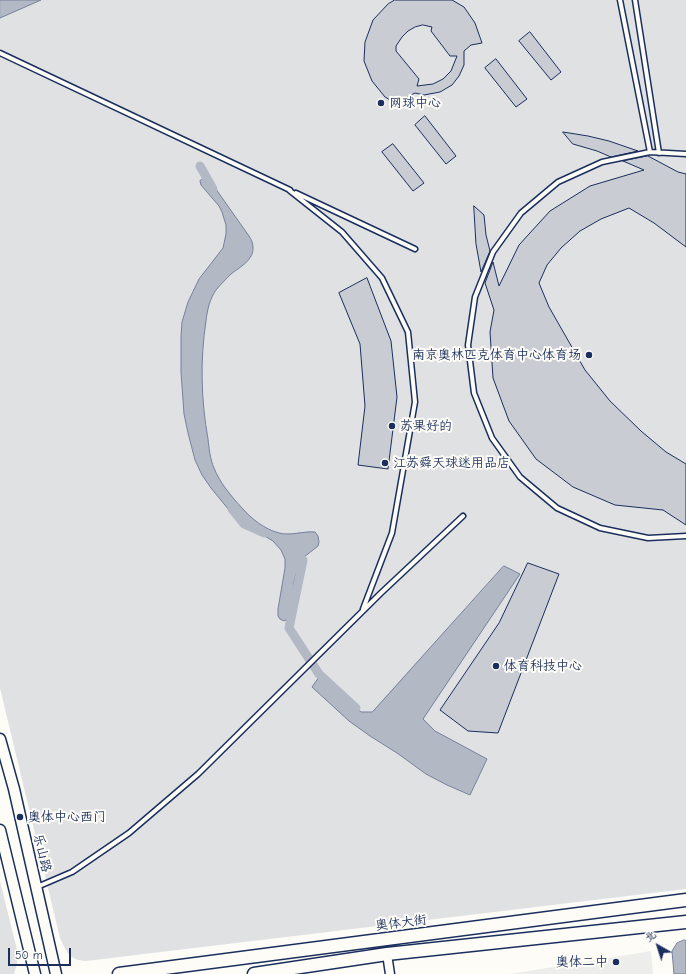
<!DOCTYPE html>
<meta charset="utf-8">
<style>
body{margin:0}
#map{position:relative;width:686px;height:974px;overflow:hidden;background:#fdfcf7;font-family:"Comic Neue","LXGW WenKai TC",sans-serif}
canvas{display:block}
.north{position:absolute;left:638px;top:926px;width:40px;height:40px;-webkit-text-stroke:3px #fdfcf7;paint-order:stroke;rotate:321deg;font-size:11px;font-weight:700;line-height:16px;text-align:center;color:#1b2f5e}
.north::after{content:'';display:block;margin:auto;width:14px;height:18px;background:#1b2f5e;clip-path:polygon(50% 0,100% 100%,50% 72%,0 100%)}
.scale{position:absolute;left:8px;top:948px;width:63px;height:18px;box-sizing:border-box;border:2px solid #1b2f5e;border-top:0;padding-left:5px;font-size:12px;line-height:14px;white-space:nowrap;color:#1b2f5e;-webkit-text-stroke:3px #fdfcf7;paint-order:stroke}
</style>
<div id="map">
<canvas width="686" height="974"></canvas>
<div class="north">北</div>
<div class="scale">50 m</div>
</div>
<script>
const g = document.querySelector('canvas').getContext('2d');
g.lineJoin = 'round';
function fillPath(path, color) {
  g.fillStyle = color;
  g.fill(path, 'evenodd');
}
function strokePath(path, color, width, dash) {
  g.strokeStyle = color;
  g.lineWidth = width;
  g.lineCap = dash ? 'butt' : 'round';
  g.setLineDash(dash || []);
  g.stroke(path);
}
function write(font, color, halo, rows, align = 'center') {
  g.font = font + ' "Comic Neue","LXGW WenKai TC",sans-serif';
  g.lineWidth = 4;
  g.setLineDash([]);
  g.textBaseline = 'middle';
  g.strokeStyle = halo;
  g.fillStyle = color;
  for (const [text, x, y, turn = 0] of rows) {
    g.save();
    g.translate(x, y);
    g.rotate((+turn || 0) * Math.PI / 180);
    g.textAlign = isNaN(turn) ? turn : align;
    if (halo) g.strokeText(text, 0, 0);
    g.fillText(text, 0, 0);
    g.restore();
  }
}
fillPath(new Path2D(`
 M651,951L653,974H510Z`), '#edeeec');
fillPath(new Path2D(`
 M0,0H686V889L86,961C69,960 67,953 60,938L0,688Z
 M0,881L17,950V964L14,974H0Z`), '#e0e1e3');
const water = new Path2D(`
 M0,0H41L0,18Z
 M203,179L208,180L213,185L249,236C251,239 253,243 253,247C254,260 240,267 231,274C226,279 221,284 216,290C210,298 207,311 206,321C200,360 201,400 208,439C209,448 210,459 214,468C220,483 231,496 242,508C252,519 264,529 279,533C291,536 303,531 315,532L318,536L319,542L318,546L304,557L296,574L294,582L291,614L288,619L284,621L280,619L278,616V609L285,568V559L281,550L273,541L258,532L229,510L211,488L202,475L195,460L188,433L184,414L181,372V336L182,322L188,302L199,279L223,248L226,234V225L222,212L219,206L201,185L200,181Z
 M504,566L520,574L423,719L435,731L487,759L470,795L447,785L426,774L397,753L370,736L349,721L312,687L319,677L361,712H372Z
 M685,940L686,941V974H674L672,951L677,943Z`);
fillPath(water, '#b3b8c5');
strokePath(water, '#76819c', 1);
strokePath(new Path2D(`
 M200,166L213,189
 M232,509L244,524L264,533
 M293,552L303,560L289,628L319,674L356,708`), '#b3b8c5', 9);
const building = new Path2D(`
 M395,0H452L464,7L475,23L482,43L471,45L464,51V65L459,76L452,85L440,92L424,95L415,93L407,97L402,107L385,97L372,81L364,61L365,42L373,20L388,4ZM423,25L432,27L431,31L450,56H457L451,71L443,79L433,84L417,86L419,79L396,51V46L402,37L408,31L415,27Z
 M530,32L561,72L551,80L519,41Z
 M496,59L527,99L516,107L485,68Z
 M425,116L456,156L446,164L415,125Z
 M563,132L588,136L609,141L638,151L611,157L597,151L573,144Z
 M393,144L424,183L413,191L382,152Z
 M648,156L678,172L686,174V247L654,223L629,208L601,219L580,231L561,248L547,265L539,283L549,307L585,370L610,401L641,431L666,452L686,464V525L663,510L615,505L573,487L536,459L509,421L493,378L490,332L494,310L485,283L493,262L499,286L519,245L550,211L590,186L644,170L623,161Z
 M474,206L484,215L486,235L490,251L481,272L476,244Z
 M367,278L391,341L397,397L388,469L358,465L365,406L360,344L339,293Z
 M528,563L559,574L498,733L468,731L440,710L499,623Z`);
fillPath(building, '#c9ccd3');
strokePath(building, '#1b2f5e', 1);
const service = new Path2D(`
 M620,0L650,152
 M635,0L659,153
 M0,53L290,190
 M686,154L650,152L602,162L558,182L521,213L493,252L475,297L468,345L474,393L492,438L520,477L557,508L600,528L648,538L686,536
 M289,190L342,232L382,278L408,332L415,402L392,533L363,609
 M296,193L415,249
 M37,887L72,872L129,833L198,774L381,593L463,516`);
const minor = new Path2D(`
 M387,954L390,974`);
const tertiary = new Path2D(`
 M0,739L14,789L56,974
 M0,830L35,974`);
const secondary = new Path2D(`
 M119,974L686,900
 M254,974L387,954L686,922`);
strokePath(service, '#1b2f5e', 7);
strokePath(minor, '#1b2f5e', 11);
strokePath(tertiary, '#1b2f5e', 13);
strokePath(secondary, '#1b2f5e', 15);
strokePath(service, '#fdfcf7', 4);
strokePath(minor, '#fdfcf7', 8);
strokePath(tertiary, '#fdfcf7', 10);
strokePath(secondary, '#fdfcf7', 12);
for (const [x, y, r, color] of [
 [381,103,4,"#1b2f5e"],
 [589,355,4,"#1b2f5e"],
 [392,426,4,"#1b2f5e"],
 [385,463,4,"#1b2f5e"],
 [496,666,4,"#1b2f5e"],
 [20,817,4,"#1b2f5e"],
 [616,962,4,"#1b2f5e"]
]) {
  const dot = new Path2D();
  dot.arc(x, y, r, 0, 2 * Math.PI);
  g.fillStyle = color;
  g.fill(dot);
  strokePath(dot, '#fdfcf7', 1.5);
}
write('13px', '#1b2f5e', '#fdfcf7', [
 ["网球中心",389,103],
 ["南京奥林匹克体育中心体育场",581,355,"right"],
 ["苏果好的",400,426],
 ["江苏舜天球迷用品店",393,463],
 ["体育科技中心",504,666],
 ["奥体中心西门",28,817],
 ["奥体二中",608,962,"right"]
], 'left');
write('13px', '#1b2f5e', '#fdfcf7', [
 ["乐山路",42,853,77],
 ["奥体大街",401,923,-7]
]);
</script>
